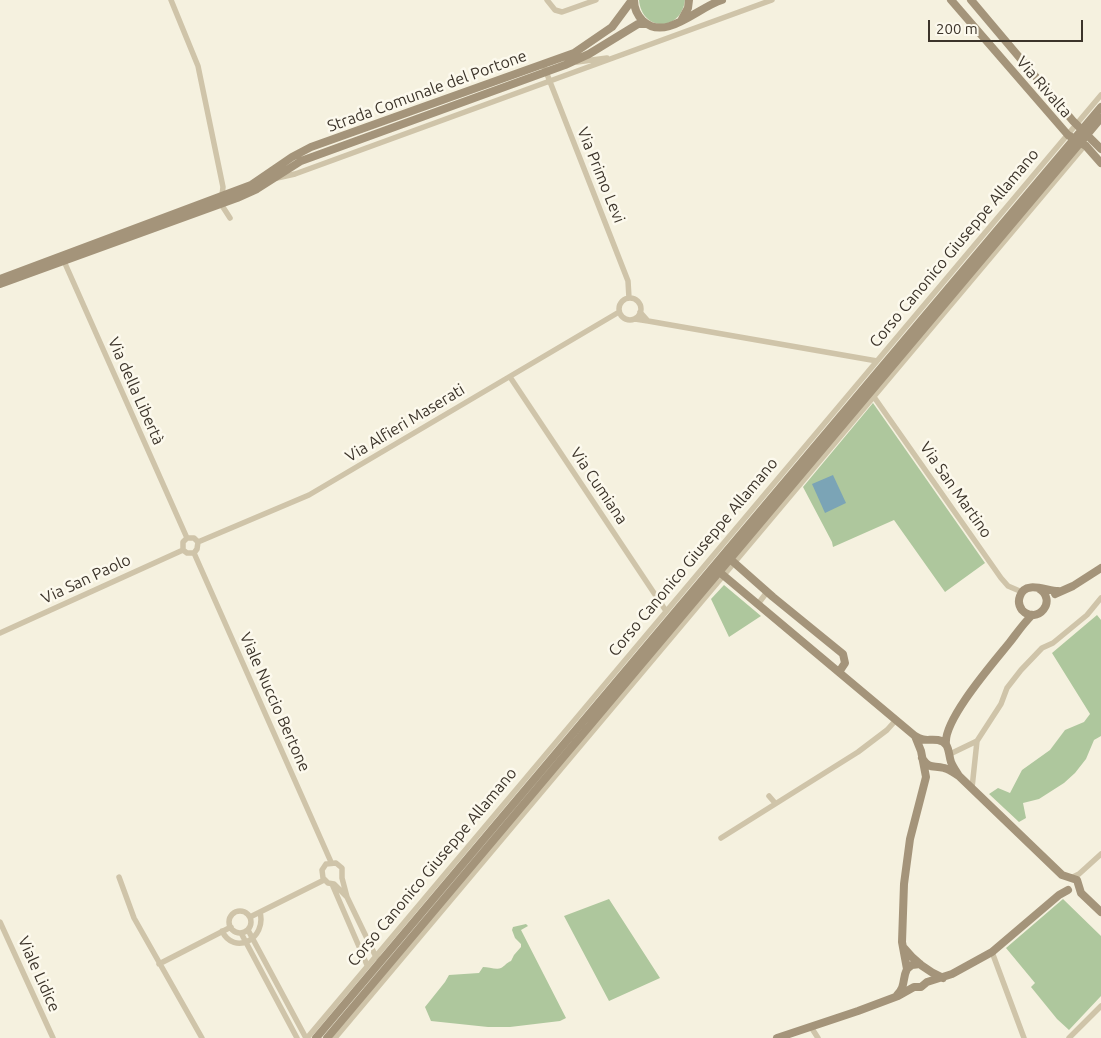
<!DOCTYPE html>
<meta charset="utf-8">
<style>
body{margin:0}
#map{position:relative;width:1101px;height:1038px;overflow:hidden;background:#f5f1df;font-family:Ubuntu,sans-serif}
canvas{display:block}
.scale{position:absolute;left:928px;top:20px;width:155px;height:22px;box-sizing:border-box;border:2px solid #3c342a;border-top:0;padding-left:6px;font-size:15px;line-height:18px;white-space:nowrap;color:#3c342a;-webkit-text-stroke:4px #fcf9ed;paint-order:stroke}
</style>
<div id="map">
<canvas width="1101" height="1038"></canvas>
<div class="scale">200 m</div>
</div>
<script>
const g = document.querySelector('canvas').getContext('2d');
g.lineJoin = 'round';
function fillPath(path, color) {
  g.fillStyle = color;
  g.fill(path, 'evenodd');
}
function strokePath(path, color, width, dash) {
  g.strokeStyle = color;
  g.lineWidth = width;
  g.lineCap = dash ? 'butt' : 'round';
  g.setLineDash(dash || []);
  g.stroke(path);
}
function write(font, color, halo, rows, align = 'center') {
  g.font = font + ' Ubuntu,sans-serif';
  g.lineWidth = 5;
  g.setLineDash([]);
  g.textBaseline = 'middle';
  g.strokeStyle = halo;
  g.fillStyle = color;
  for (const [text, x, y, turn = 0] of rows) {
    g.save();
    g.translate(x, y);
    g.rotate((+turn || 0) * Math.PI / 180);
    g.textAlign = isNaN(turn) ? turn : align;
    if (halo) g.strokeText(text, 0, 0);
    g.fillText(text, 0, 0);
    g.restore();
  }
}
fillPath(new Path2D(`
 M639,0H685C681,32 642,32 639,0Z
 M873,403L985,563L945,592L894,520L833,547L832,542L803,487Z
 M724,585L761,616L729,637L711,599Z
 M1097,615L1101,620V736L1094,740L1086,759L1075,773L1064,783L1039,799L1023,803L1026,818L1019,822L989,794L998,788L1010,793L1022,770L1050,750L1065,730L1084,722L1090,714L1052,653Z
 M609,899L660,978L609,1001L564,916Z
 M1063,899L1101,936V996L1069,1030L1057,1019L1031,987L1035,983L1006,948Z
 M526,924L528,926L521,930L566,1018L560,1021L510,1027H488L431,1021L425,1007L445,982L449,975L479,973L483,967C488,967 497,970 501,968C505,966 506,963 511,961L514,955L521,947V944L515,938L512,930L513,927Z`), '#aec79d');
fillPath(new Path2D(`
 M833,475L846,503L825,513L812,484Z`), '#7ba4b6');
strokePath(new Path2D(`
 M171,0L198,66L223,187L221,204L230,218
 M547,0L555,10L562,12L596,0
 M577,62L607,58
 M545,69L628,281L629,298
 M277,178L295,174L772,0
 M63,259L187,538
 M619 309a11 11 0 1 1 22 0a11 11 0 1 1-22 0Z
 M635,319L648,321L640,312
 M648,321L877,361
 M510,377L666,611
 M874,397L1001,578L1008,586L1022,592
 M187,538L183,542V550L187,553H194
 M187,538H194L198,542L197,549L194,553
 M198,542L309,495L619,312
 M194,553L331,862
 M758,604L767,592
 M0,633L183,550
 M950,754L977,741L1001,704L1007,688L1021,670L1042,648L1053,643L1087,615L1101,598
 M972,788L977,741
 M769,796L775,803
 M721,838L858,752L887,730L896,720
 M119,877L134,918L202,1038
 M1073,877L1079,874L1101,854
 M332,884L367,965
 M347,897L342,878V868L336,863L326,864L322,870L323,878L328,883L334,884L347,897L375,955L377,957
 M229 922a11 11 0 1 1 22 0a11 11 0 1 1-22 0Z
 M250,917L324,880
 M0,922L53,1038
 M248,930L306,1038
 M222,931C234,956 267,939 260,912
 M241,933L297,1038
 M992,952L1024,1038
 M159,964L231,927
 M811,1027L818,1038
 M307,1038L1101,95
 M335,1038L1086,144
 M1069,1038L1101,1006`), '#cfc4a9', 5.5);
strokePath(new Path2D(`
 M634,0C634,8 637,15 643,21C666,42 698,7 722,0
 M951,0L1068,135L1086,146L1101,163
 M971,0L1073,121L1101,149
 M682,19L688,8L689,0
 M0,279L251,185L292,157L311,147L574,53L612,27L632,0
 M0,284L237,198L257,189L301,161L565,65L589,54L638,24H646
 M730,559L773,597L843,654L845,663L839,672
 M717,570L915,736C925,742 927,739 938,740C950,742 948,753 951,762C953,767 956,771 959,776
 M1038,588C1059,600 1037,626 1022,610C1019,606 1018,601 1020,596C1025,580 1047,591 1058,591
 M1055,594L1073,586L1101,568
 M946,744C943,720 994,662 1010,642C1017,633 1023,624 1032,615
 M922,758C930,770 933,765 944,768C949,769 954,773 959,776L1062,875L1077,880L1081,893L1101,912
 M904,948C915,962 927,971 943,978
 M907,969L902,942L904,884L910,839L926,777L921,751L915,736
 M897,995C906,986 902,979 907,969L912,965L920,964
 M316,1038L1101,107
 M327,1038L1101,118
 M777,1038L858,1011L898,996L914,987H921L927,982L952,974L992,952L1059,895L1068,890`), '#a4947a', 8);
write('16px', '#3c342a', '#fcf9ed', [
 ["Via Rivalta",1044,87,49],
 ["Strada Comunale del Portone",427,91,-20],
 ["Via Primo Levi",601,175,68],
 ["Corso Canonico Giuseppe Allamano",954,248,-50],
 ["Via della Libertà",136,391,66],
 ["Via Alfieri Maserati",405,423,-31],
 ["Via Cumiana",599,486,56],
 ["Via San Martino",956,490,55],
 ["Corso Canonico Giuseppe Allamano",693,557,-50],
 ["Via San Paolo",86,579,-25],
 ["Viale Nuccio Bertone",275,702,66],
 ["Corso Canonico Giuseppe Allamano",432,867,-50],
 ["Viale Lidice",39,974,66]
]);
</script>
